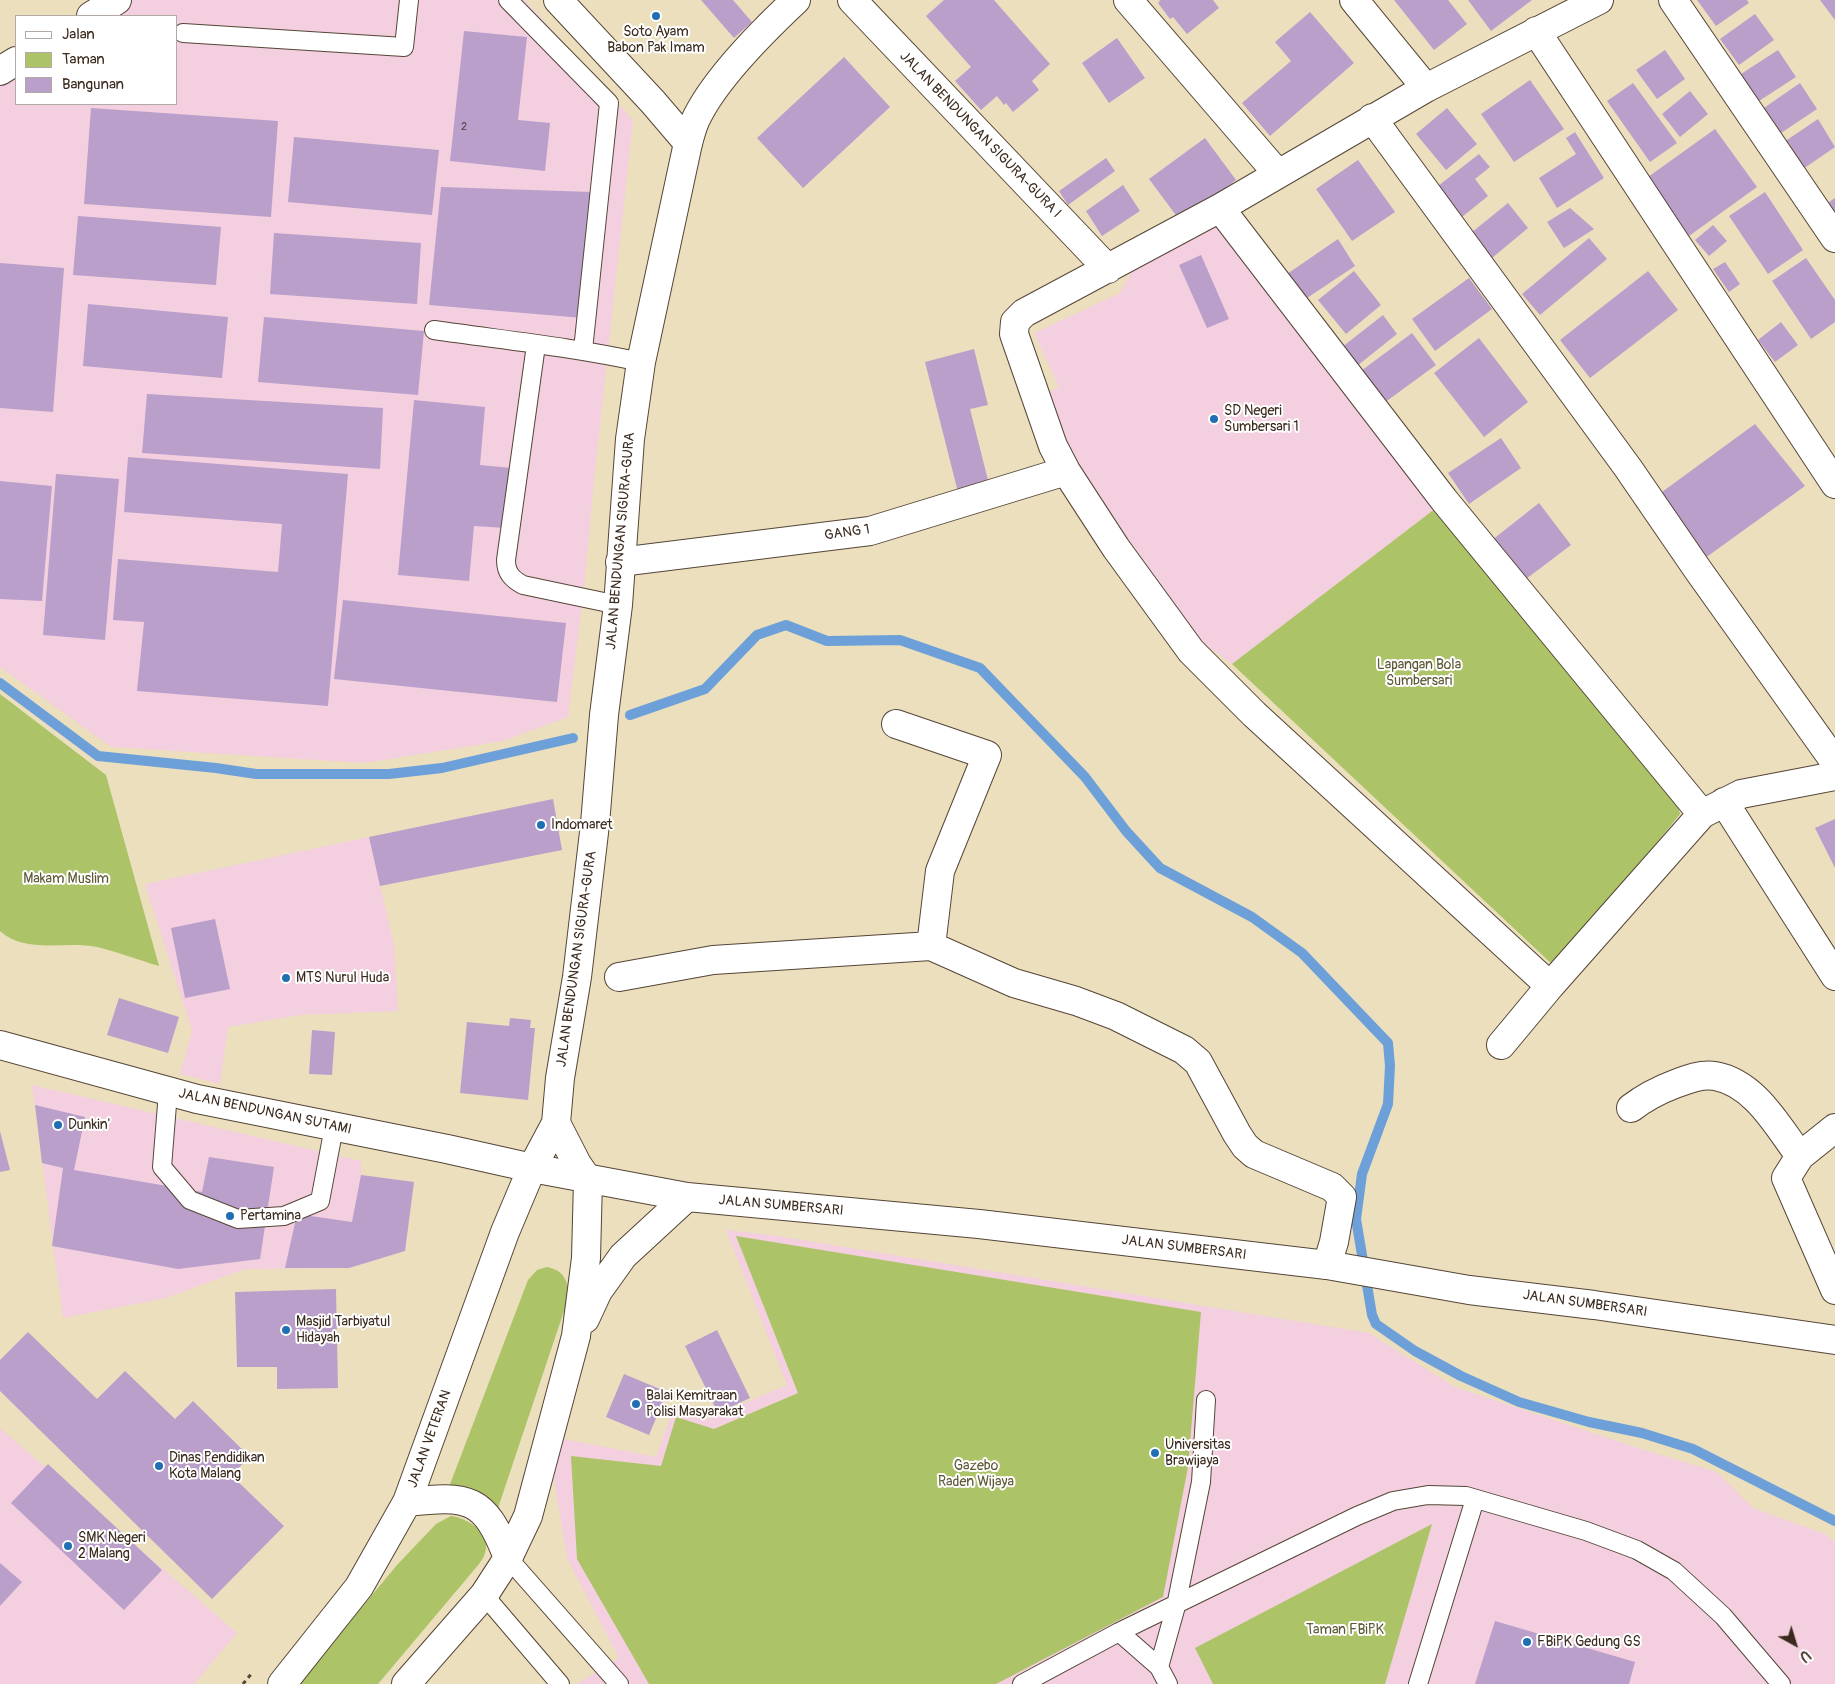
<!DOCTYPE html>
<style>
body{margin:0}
#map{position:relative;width:1835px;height:1684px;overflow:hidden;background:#ebdfbe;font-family:Pangolin,sans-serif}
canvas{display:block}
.legend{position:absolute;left:15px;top:15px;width:162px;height:90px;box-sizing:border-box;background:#fff;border:1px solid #b1aaa5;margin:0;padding:6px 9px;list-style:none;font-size:15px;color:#3b2a1e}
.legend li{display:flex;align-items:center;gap:10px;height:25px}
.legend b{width:25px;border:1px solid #b1aaa5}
.north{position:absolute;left:1770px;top:1619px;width:50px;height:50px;-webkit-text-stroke:4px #fff;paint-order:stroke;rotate:141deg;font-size:14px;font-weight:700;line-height:20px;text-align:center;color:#3b2a1e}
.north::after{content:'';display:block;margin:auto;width:18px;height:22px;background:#3b2a1e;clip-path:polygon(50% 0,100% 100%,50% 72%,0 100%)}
</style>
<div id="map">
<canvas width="1835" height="1684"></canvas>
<ul class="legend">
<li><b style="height:6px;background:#fff"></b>Jalan</li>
<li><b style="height:14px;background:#adc367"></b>Taman</li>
<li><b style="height:14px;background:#ba9fcb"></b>Bangunan</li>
</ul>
<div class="north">U</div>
</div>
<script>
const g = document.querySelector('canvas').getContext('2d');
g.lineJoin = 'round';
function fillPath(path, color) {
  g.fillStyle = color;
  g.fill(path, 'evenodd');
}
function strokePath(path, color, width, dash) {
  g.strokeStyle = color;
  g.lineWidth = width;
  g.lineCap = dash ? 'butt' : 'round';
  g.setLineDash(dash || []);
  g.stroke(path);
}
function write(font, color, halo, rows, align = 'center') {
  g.font = font + ' Pangolin,sans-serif';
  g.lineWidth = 4;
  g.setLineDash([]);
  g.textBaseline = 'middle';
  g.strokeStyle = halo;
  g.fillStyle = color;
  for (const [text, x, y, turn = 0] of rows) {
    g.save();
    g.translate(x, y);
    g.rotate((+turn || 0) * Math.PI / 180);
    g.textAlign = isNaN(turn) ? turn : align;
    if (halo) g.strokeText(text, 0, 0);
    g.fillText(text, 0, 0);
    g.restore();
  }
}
fillPath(new Path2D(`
 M127,0H525L633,120L595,471L584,588L568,717L503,741L364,763L111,747L0,667V77L16,67V104H176V16H101Z
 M1218,225L1440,505L1232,664L1203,643L1060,445L1045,394L1059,387L1034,333L1120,293L1135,266Z
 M369,837L394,945L398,1011L300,1015L228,1027L220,1084L180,1074L192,1031L145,884Z
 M32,1085L361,1161V1175L414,1182L405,1251L349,1268L245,1269L166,1298L63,1318Z
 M726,1230L771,1235L1369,1333L1455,1387L1638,1448L1717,1472L1753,1508L1825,1534L1835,1543V1684H577L619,1658L567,1558L554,1481L559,1438L656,1457L673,1410L708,1419L787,1385Z
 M0,1428L237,1633L194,1684H0Z`), '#f3cfdf');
fillPath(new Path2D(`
 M1440,505L1677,802L1680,814L1561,962L1554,966L1232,664Z
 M0,694L106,775L159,966C139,960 118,952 97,947C65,940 27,955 0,931Z
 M736,1236L1201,1312L1188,1467L1163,1597L996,1684H649L577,1559L571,1456L661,1466L676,1417L714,1429L798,1393Z
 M547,1267C563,1270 568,1280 569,1296L497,1511L449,1487L528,1280L537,1270Z
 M451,1516C467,1518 492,1533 485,1553C484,1557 481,1561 479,1564L378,1684H298L397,1565L436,1524Z
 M1432,1524L1385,1684H1213L1195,1648Z`), '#adc367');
strokePath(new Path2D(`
 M0,683L98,756L216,768L256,774H389L442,768L573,738
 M630,715L705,689L757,635L786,625L827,641L900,640L980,668L1085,777L1126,831L1160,868L1252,917L1302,953L1388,1043L1390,1066L1388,1104L1362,1174L1356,1219L1372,1315L1376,1324L1415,1351L1461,1376L1519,1402L1589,1422L1642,1433L1693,1449L1835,1521`), '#6da0d8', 10);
fillPath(new Path2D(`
 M701,0H733L752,22L734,38Z
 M944,0H994L1050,64L1032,81L1039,90L1013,112L1006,103L1004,105L997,96L981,110L955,81L971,67L926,16Z
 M1159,0H1213L1219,8L1187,34L1173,17L1170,19L1158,3L1160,1Z
 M1394,0H1448L1467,24L1434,50Z
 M1468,0H1532L1491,31Z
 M1697,0H1747L1749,3L1716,26Z
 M1820,0H1835V20Z
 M1310,12L1354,63L1270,136L1242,103L1291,61L1275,42Z
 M1755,14L1774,40L1739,65L1720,39Z
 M464,31L527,37L518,120L550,123L545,171L450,161Z
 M1117,38L1145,78L1109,103L1082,63Z
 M1665,50L1685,79L1657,99L1636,70Z
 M1778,50L1796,77L1759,101L1741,74Z
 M844,57L890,107L803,188L757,138Z
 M1530,80L1564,129L1514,162L1481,114Z
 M1633,83L1677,143L1650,162L1607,101Z
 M1800,83L1817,109L1778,135L1761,110Z
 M1690,91L1708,114L1680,137L1662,114Z
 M91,108L278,121L271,217L84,204Z
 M1447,108L1477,144L1446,170L1416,134Z
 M1818,119L1835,147L1803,169L1784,142Z
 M1715,129L1757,187L1689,236L1648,177Z
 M1575,132L1604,178L1557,208L1539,178L1576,154L1566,138Z
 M294,137L439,150L432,215L288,202Z
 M1205,138L1236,180L1181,222L1149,179Z
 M1479,154L1490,167L1475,179L1488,196L1462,217L1438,186Z
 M1106,158L1115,171L1068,205L1059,191Z
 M1358,160L1395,212L1352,241L1316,189Z
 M1123,185L1140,211L1102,236L1086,211Z
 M441,187L592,192L583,318L429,305Z
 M1765,192L1803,250L1768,274L1729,216Z
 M1835,198V231L1819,209Z
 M1508,203L1528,228L1492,258L1471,233Z
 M1570,208L1594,229L1564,248L1547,222Z
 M78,216L221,227L216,285L73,275Z
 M1713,225L1727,241L1709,256L1695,240Z
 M274,233L421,243L417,304L270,294Z
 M1589,238L1607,259L1540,315L1522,294Z
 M1338,239L1355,266L1304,300L1287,274Z
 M1201,255L1229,319L1207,328L1179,265Z
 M1806,258L1835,300V322L1811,339L1772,281Z
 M1725,262L1740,284L1729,292L1713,269Z
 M0,263L64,268L53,412L0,408Z
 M1354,271L1381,305L1346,334L1318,300Z
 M1648,271L1678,310L1590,378L1560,340Z
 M1469,278L1492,309L1435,351L1412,319Z
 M88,304L228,317L222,378L83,366Z
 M1383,315L1397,334L1352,370L1337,351Z
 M264,317L424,331L418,395L258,382Z
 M1781,322L1798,345L1775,362L1758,340Z
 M1412,333L1436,365L1384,403L1361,371Z
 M1479,338L1528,402L1484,437L1434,373Z
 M974,349L988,405L970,409L991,492L960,500L925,362Z
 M147,394L383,408L380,469L142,453Z
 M414,400L485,407L480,465L511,468L506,528L474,526L469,581L398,575Z
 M1755,424L1805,486L1701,561L1651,500Z
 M1501,438L1521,468L1469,504L1448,473Z
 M128,457L348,474L328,706L137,691L144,622L113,620L118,559L278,572L282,524L124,512Z
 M56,474L119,479L105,640L43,635Z
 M0,481L52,486L42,601L0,599Z
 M1539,503L1571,545L1518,585L1487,544Z
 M343,600L566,623L557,702L334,679Z
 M553,799L562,850L380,886L369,837Z
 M1835,819V868L1815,828Z
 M215,919L230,989L185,998L171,928Z
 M119,998L179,1017L168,1053L107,1035Z
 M510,1018L531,1020L530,1028H535L528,1100L460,1093L467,1022L509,1026Z
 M312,1030L335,1032L332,1075L309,1074Z
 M35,1105L85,1117L74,1170L202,1192L209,1157L274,1167L260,1259L178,1269L52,1246L63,1168L42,1163Z
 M0,1131L10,1170L0,1172Z
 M361,1175L414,1182L405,1251L349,1268H285L297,1214L352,1222Z
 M336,1289L338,1388L277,1389V1367H237L235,1292Z
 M717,1330L750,1398L718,1413L685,1346Z
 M28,1332L97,1399L125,1371L175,1419L193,1401L250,1457L231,1475L284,1526L212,1599L0,1391V1360Z
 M624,1374L667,1392L649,1435L606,1417Z
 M48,1464L162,1570L124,1610L11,1503Z
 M0,1563L22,1582L0,1606Z
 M1495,1621L1635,1662L1629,1684H1475Z`), '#ba9fcb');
const lane = new Path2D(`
 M508,0L609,103L583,350
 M183,33L404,47L409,0
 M434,330C503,340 573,347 641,362
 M536,345L506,560C506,573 512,579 523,585L618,605
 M168,1092L162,1167L190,1200L238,1219L284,1216L320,1201L334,1127
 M508,1558L619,1684
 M484,1595L560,1684
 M1119,1632L1159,1667L1168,1684
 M1159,1667L1176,1606L1201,1482L1206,1400
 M1022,1684L1119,1632L1357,1516L1393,1501L1428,1495L1466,1496L1586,1531L1637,1550L1674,1571L1723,1616L1781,1684
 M1418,1684L1475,1499`);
const street = new Path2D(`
 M558,0L653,102L688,143
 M852,0L1108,269
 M1128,0L1278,174
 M1354,0L1426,88
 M1599,0L1426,88L1220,208L1024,313L1015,322L1014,334L1053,446L1066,471L1116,548L1191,651L1254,714L1550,986L1702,814L1741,794L1835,776
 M1673,0L1835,238
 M91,16L117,0
 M1536,31L1835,484
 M0,71L16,61
 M1372,118L1628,468L1698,570L1835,762
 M1220,208L1444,500L1702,814
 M620,562L870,531L1066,471
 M896,724L987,755L940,871L931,946
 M1724,802L1835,976
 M619,977L713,960L931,946L1014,983L1076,1001L1116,1016L1184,1050L1198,1062L1237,1134L1245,1146L1254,1154L1332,1187L1342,1197L1334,1242L1327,1265
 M1501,1045L1550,986
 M1631,1108C1644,1098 1659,1090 1675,1084C1688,1079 1701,1074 1715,1076C1755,1083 1778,1127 1800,1156
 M1835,1128L1800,1156L1786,1178L1835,1290`);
const secondary = new Path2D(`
 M556,1123L577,1164L588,1180
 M532,1168L556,1123L560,1078L577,977L595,824L604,715L618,605L630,439L641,362L688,143C690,136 692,128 695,121C713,81 764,30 796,0`);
const primary = new Path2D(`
 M0,1045L197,1099L447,1149L532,1168L687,1197L979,1224L1327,1265L1469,1290L1594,1305L1835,1340
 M585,1319L598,1291L623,1256L687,1197
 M407,1502C469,1495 485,1497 508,1558
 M282,1684L359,1587L407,1502L505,1232L532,1168
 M406,1684L484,1595L508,1558L528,1516L576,1336L586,1258L588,1180`);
strokePath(lane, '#554536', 20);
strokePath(street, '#554536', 30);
strokePath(secondary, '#554536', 30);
strokePath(primary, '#554536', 30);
strokePath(new Path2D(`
 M243,1684L252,1673`), '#554536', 3, [4, 4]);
strokePath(lane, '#fff', 18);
strokePath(street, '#fff', 28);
strokePath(secondary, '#fff', 28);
strokePath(primary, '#fff', 28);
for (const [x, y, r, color] of [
 [656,16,5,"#1f6fb2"],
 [1214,419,5,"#1f6fb2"],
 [541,825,5,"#1f6fb2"],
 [286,978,5,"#1f6fb2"],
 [58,1125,5,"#1f6fb2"],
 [230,1216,5,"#1f6fb2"],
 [286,1330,5,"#1f6fb2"],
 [636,1404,5,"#1f6fb2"],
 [1155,1453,5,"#1f6fb2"],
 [159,1466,5,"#1f6fb2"],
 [68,1546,5,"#1f6fb2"],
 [1527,1642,5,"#1f6fb2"]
]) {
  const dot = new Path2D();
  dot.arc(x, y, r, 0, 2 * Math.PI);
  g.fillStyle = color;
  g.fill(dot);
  strokePath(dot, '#fff', 2);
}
write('11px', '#5b4749', null, [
 ["2",464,127]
]);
write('14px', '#3b2a1e', '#fff', [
 ["Soto Ayam",656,32,"center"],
 ["Babon Pak Imam",656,48,"center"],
 ["SD Negeri",1224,411],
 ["Sumbersari 1",1224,427],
 ["Indomaret",551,825],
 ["MTS Nurul Huda",296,978],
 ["Dunkin'",68,1125],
 ["Pertamina",240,1216],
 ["Masjid Tarbiyatul",296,1322],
 ["Hidayah",296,1338],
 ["Balai Kemitraan",646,1396],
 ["Polisi Masyarakat",646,1412],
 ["Universitas",1165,1445],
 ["Brawijaya",1165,1461],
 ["Dinas Pendidikan",169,1458],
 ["Kota Malang",169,1474],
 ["SMK Negeri",78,1538],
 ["2 Malang",78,1554],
 ["FBiPK Gedung GS",1537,1642]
], 'left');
write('14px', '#3b2a1e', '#fff', [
 ["JALAN BENDUNGAN SIGURA-GURA I",980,135,46],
 ["GANG 1",847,533,-8],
 ["JALAN BENDUNGAN SIGURA-GURA",621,541,-85],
 ["JALAN BENDUNGAN SIGURA-GURA",577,959,-82],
 ["JALAN BENDUNGAN SUTAMI",265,1112,12],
 ["JALAN SUMBERSARI",781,1206,5],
 ["JALAN SUMBERSARI",1184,1248,7],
 ["JALAN SUMBERSARI",1585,1304,8],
 ["JALAN VETERAN",430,1439,-70]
]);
write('14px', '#5d5834', '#fff', [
 ["Lapangan Bola",1419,665],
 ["Sumbersari",1419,681],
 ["Makam Muslim",66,879],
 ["Gazebo",976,1466],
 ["Raden Wijaya",976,1482],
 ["Taman FBiPK",1345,1630]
]);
</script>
